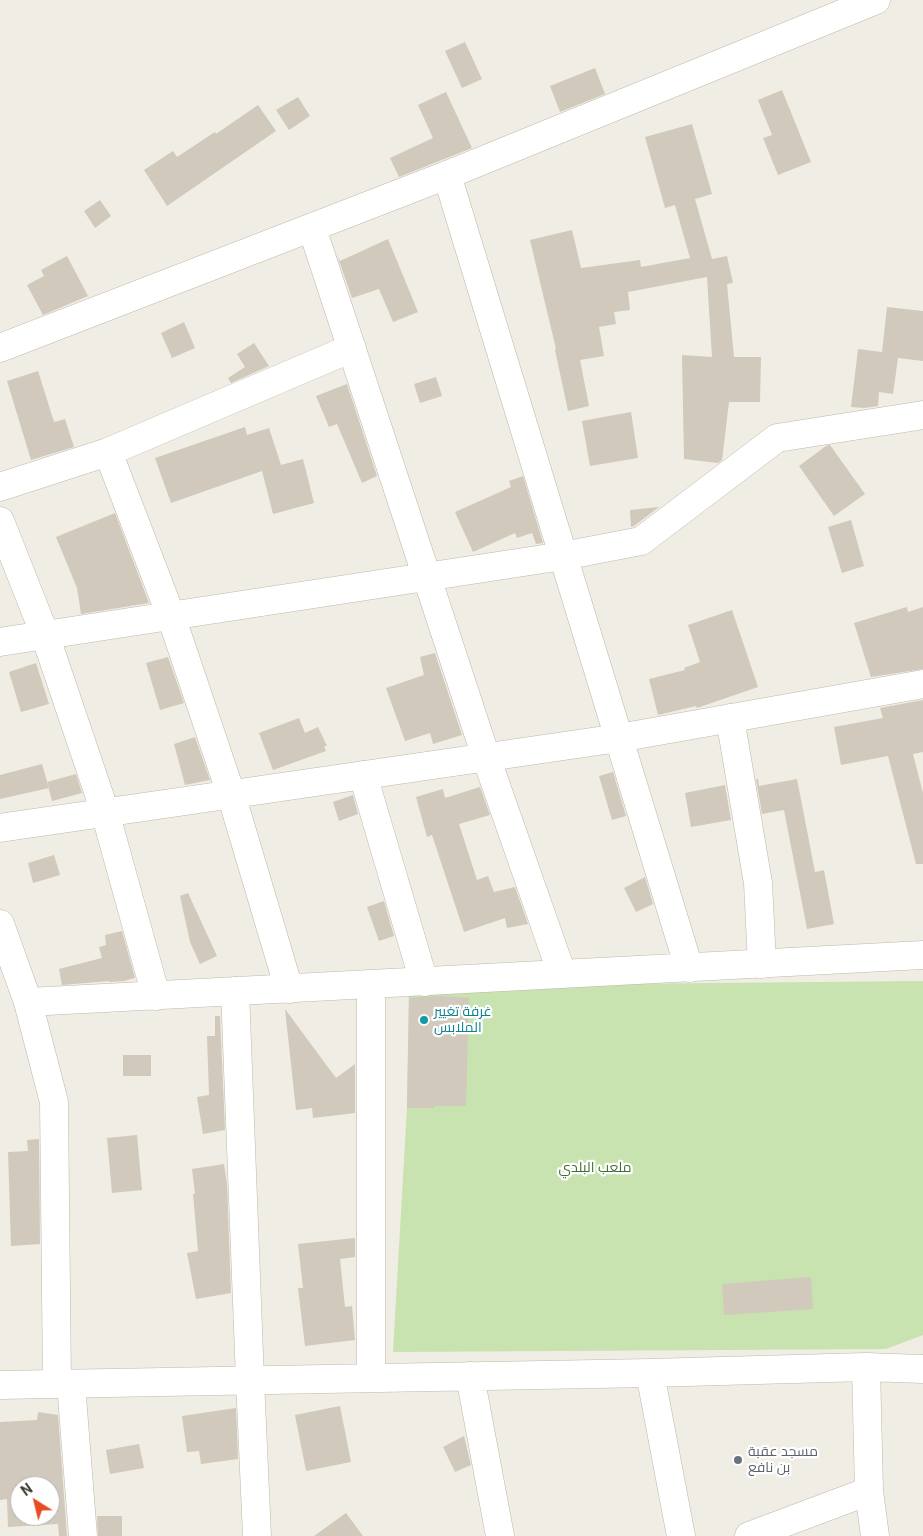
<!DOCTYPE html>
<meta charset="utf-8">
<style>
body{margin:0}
#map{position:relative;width:923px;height:1536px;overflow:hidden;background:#f0ede4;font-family:Roboto,sans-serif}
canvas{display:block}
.north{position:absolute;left:10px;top:1476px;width:50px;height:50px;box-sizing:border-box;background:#fff;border:1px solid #b3b1ae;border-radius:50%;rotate:324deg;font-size:14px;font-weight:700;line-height:20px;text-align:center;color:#423d35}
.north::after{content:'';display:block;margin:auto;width:18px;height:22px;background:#e84c24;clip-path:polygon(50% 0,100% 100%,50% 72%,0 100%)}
</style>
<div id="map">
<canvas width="923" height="1536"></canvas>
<div class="north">N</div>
</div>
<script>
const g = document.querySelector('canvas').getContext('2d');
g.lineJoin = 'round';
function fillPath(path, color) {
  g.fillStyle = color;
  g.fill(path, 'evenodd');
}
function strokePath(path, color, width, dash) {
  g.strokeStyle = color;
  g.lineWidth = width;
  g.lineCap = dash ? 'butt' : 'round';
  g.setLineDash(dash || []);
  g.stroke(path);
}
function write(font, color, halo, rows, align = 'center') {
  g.font = font + ' Roboto,Cairo,sans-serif';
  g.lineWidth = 4.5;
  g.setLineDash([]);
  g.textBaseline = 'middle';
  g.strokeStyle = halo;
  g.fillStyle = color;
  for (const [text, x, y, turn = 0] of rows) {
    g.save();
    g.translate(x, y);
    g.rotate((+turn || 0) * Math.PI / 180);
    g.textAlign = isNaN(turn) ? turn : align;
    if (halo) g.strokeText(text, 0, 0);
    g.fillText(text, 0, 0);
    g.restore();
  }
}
fillPath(new Path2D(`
 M923,981V1335L886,1349L393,1352L407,1108L409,986Z`), '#c8e2b0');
fillPath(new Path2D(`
 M465,42L482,79L462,88L445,51Z
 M595,68L605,94L560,112L550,86Z
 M782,90L811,162L778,175L763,138L772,135L758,100Z
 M446,92L472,148L399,177L390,158L433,138L418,105Z
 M298,97L310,116L289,130L276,110Z
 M258,105L276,131L167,206L144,170L173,151L177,157L215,132L216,134Z
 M692,124L712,194L695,199L712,259L727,256L733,283L727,284L734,357H761L760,402H729L722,460L718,463L684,459L682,355L712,357L707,277L628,292L630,310L614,312L616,324L599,327L604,356L580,360L589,406L568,411L555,350L556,349L530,240L572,230L581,268L640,260L641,267L690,258L675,205L665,208L645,137Z
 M100,200L111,216L95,228L84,211Z
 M388,239L418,312L393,322L379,289L352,298L337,255L340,261Z
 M67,256L88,296L43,315L27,285L44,276L41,270Z
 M887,307L923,311V361L898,358L893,394L879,392L878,406L864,408L851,407L858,349L882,352Z
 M184,322L195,348L172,358L161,333Z
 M254,343L269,366L231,383L228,378L245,367L237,354Z
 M38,371L54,422L65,419L74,447L31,460L7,381Z
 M436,377L442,396L420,403L414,384Z
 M347,384L377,476L362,483L337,424L329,427L316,396Z
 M631,412L638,458L590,466L582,421Z
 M245,427L247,435L269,428L281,465L303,459L314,503L273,514L262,471L171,503L155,458Z
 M830,445L865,494L834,516L799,466L826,446Z
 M523,476L543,543L536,544L532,533L517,538L515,533L473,552L455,512L511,487L509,481Z
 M659,507L634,526L631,527L630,510Z
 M115,513L149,603L81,614L77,588L56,537Z
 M851,520L864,566L842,573L828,527Z
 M907,607L908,612L923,607V669L871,677L854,623Z
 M732,610L758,687L697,708L696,706L658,715L649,679L685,670L684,668L700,662L688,625Z
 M435,653L462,735L433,744L430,733L405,741L386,688L424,675L420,657Z
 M168,657L184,703L160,710L146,663Z
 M36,663L49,704L21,712L9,672Z
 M923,700V752L913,754L923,793V864H916L888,756L841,765L834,727L883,718L880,708Z
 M299,718L305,733L318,727L327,746H324L326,751L273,770L259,733Z
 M195,737L210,780L185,785L174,744Z
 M42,764L49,788L0,799V775Z
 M613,772L626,816L612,820L599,776Z
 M76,774L82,793L52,801L47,782Z
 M756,779H758L759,786L797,779L815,872L824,870L834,924L807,929L784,810L762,814Z
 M725,785L731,820L691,827L685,793Z
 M480,787L490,815L459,824L477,880L488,876L494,892L515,887L528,924L507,928L505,918L464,932L432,835L427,837L416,797L443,789L445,798Z
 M353,795L358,814L339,821L333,802Z
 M54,855L60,875L33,883L28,863Z
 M645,877L653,904L636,912L624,888Z
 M188,893L217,956L200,964L190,942L180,896Z
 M384,901L394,936L379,941L367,907Z
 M122,931L135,978L124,981L109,982V981L62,985L59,969L102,958L99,947L106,945L105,935Z
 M439,996L469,998L466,1106H434V1108H407L409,998Z
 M285,1009L336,1078L355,1064V1113L313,1118L312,1108L296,1110Z
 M215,1016H220L225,1130L203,1134L197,1097L209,1095L207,1036H215Z
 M123,1055H151V1076H123Z
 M137,1135L142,1190L112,1193L107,1138Z
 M39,1139L40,1244L11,1246L8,1152L28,1151L27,1140Z
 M224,1164L227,1184L231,1293L196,1299L187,1253L198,1251L193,1194H195L192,1169Z
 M355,1238V1257L340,1259L345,1307L352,1306L355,1340L305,1346L298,1288H303L298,1244Z
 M811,1277L813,1309L724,1315L722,1284Z
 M340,1406L351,1462L306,1471L295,1415Z
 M236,1408L238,1459L201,1464L199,1451L187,1452L182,1416Z
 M38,1412L58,1415L67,1536H59L58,1524L8,1527L7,1499L0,1500V1422L37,1420ZM20,1486H50V1516H20Z
 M464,1436L471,1465L455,1472L443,1447Z
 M139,1444L144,1468L110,1474L106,1450Z
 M346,1513L363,1536H314Z
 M97,1516H122V1536H98Z`), '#d1c9bb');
const minor = new Path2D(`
 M447,175L689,968
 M312,228L486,757L562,974
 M0,348L447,175L876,0
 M108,452L171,616L231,794L289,989
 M0,487L108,452L352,348
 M0,521L45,635L105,812L156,996
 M0,642L563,556L641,541L777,438L923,415
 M730,718L758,883L762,964
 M363,775L424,982
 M0,828L619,738L923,684
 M0,924L28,1002L54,1102L57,1384
 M371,984V1378
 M235,991L250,1380L257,1536
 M28,1002L923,955
 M866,1367L869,1491L875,1536
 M650,1373L681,1536
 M470,1376L500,1536
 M71,1384L83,1536
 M0,1385L650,1373L866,1367L923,1369
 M749,1536L869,1491`);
strokePath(minor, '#beb8ab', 29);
strokePath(minor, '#fff', 28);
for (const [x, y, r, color] of [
 [424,1020,5,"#0f9aa8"],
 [738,1460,5,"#6b7280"]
]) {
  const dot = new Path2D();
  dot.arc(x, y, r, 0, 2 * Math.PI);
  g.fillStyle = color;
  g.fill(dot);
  strokePath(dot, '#fff', 2);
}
write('14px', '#0d838f', '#fff', [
 ["غرفة تغيير",434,1012],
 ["الملابس",434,1028]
], 'left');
write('14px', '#426e2d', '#fff', [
 ["ملعب البلدي",595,1168]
]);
write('14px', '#5b616d', '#fff', [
 ["مسجد عقبة",748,1452],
 ["بن نافع",748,1468]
], 'left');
</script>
